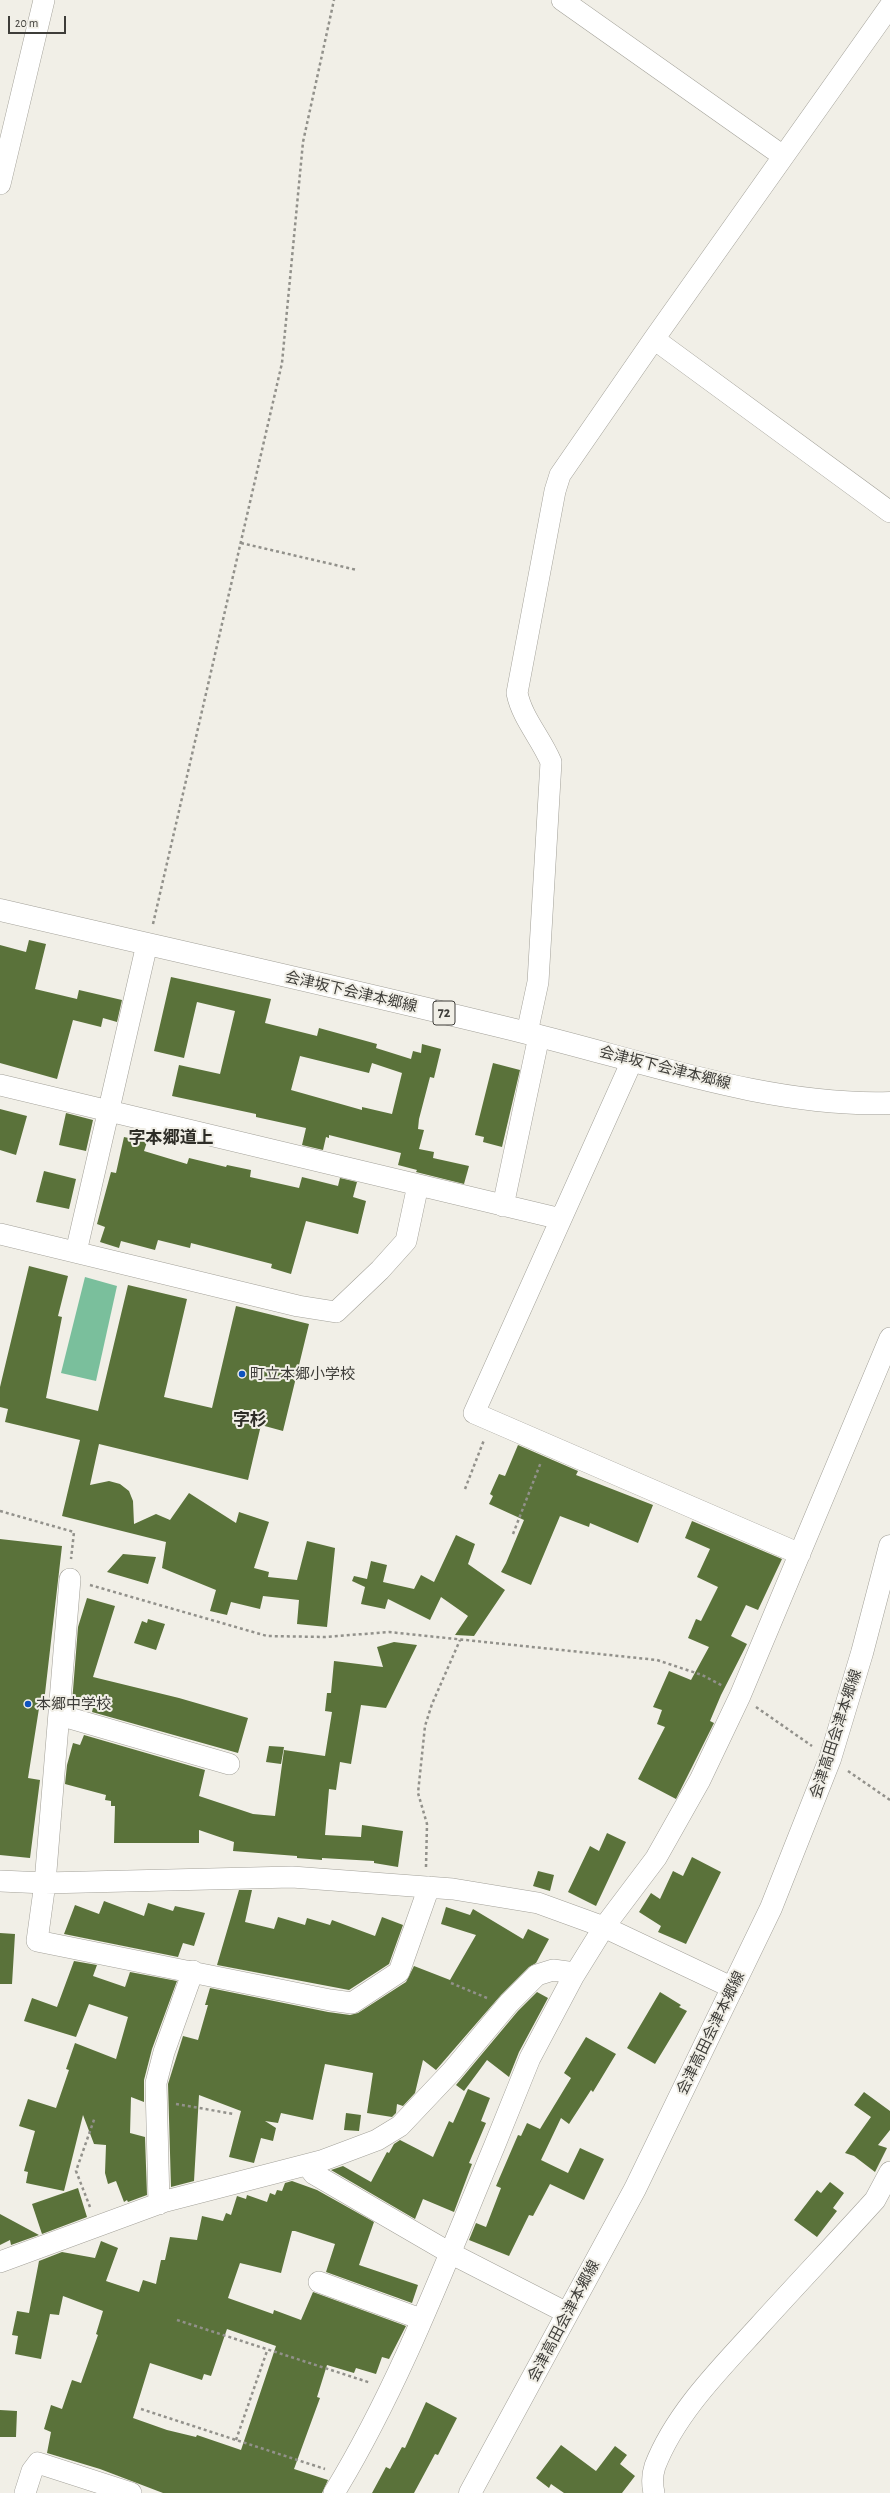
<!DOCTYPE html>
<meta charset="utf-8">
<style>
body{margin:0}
#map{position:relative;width:890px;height:2493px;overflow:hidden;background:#f1efe7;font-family:"Alegreya Sans",sans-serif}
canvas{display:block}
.scale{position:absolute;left:8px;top:16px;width:58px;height:18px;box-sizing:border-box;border:2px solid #3e3d39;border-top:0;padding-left:5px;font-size:12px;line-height:14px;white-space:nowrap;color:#3e3d39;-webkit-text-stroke:3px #f1efe7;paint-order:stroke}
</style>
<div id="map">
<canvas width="890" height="2493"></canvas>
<div class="scale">20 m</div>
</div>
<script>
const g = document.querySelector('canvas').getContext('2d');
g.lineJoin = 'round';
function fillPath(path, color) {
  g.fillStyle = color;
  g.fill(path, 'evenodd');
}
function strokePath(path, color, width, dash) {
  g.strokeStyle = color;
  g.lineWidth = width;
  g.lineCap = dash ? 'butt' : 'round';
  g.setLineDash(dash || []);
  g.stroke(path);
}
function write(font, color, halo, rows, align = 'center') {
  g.font = font + ' "Alegreya Sans","Noto Sans JP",sans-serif';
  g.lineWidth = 4;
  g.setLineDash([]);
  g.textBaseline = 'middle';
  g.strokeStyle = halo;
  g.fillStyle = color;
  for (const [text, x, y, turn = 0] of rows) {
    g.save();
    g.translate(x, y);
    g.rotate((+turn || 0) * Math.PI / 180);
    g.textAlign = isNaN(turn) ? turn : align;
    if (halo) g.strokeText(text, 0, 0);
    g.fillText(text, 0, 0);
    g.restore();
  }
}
fillPath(new Path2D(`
 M85,1277L117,1286L96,1381L61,1373Z`), '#7abf9c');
fillPath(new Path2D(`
 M29,940L46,944L35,989L77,999L79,990L122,1000L117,1022L103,1018L101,1027L73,1020L57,1079L0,1063V945L26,952Z
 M171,977L271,999L265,1023L317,1036L319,1028L377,1044L376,1048L411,1059L413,1051L421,1053L422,1044L441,1049L434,1078L430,1077L419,1119L418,1129L424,1130L419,1149L434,1152L433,1158L469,1166L464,1184L416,1172L417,1170L398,1165L401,1153L329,1135V1138L326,1137L323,1150L302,1145L306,1128L256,1117V1114L172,1096L179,1065L220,1074L235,1011L197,1002L184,1058L154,1051ZM300,1056L369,1073L372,1063L402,1073L392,1114L362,1107V1110L291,1090Z
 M493,1063L520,1070L502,1147L483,1142L484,1137L475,1135Z
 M0,1109L27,1116L16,1155L0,1150Z
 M66,1113L93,1120L86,1151L59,1145Z
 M124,1137L147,1142L144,1151L187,1164L189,1158L226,1167L227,1165L251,1170L250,1177L299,1188L302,1177L338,1186L340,1178L357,1182L353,1197L366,1201L358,1234L306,1221L291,1274L271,1268L272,1264L191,1243L190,1248L158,1240L155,1250L121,1241L119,1248L100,1242L105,1227L97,1224L111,1172L116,1173Z
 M44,1171L76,1179L69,1209L36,1202Z
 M29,1266L68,1276L58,1316L62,1317L46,1398L98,1411L128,1285L187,1299L164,1397L212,1408L236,1306L309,1324L283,1431L261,1425L248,1480L99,1444L90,1485L109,1481L120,1484L129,1491L133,1501L134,1524L156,1514L170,1520L189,1493L236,1523L239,1512L269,1522L254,1568L269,1572L268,1577L297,1580L307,1541L335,1548L327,1627L297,1624L299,1600L263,1596L260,1609L231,1602L227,1615L210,1611L216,1590L162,1568L166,1542L62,1516L80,1440L5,1422L8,1409L0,1407V1387Z
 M518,1445L578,1471L576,1475L653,1505L638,1543L590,1523L589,1527L560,1516L531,1585L501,1572L506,1563L524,1520L489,1504L493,1496L490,1494L499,1474L505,1476Z
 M692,1521L782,1559L758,1610L746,1605L731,1636L747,1644L721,1695L710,1721L714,1723L676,1799L638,1779L665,1727L657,1724L662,1710L653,1707L669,1671L691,1680L709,1647L688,1638L696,1619L701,1621L718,1587L697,1577L710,1549L685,1538Z
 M456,1535L475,1544L468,1564L505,1590L474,1636L455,1635L468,1616L441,1597L430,1620L388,1599L385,1609L361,1604L365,1587L352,1581L354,1576L367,1579L371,1561L387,1565L383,1582L414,1589L421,1575L434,1582Z
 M0,1539L62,1546L44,1702H40L28,1778L40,1780L30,1858L0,1855Z
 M123,1554L156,1557L148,1584L107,1572Z
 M87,1598L115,1606L93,1677L179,1698L248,1718L238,1753L92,1712L93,1708L72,1703L78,1627Z
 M148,1619L165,1624L156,1650L134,1643L142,1621L147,1623Z
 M394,1642L417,1645L386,1708L361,1705L351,1764L340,1762L336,1790L329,1789L325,1835L361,1837L362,1825L403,1831L398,1867L374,1863V1861L322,1858V1860L297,1858V1856L233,1851L234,1842L199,1830V1843H114L115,1806H111V1801L105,1800L106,1795L65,1784L67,1765L73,1743L80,1745L84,1735L205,1770L199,1796L253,1814L275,1816L284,1750L325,1756L332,1712L325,1711L327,1693H331L334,1661L383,1667L377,1647Z
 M269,1746L284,1747L281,1764L266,1762Z
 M607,1833L626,1842L596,1906L568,1892L590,1846L599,1851Z
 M692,1857L721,1872L686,1944L658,1932L661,1926L639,1912L651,1893L660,1899L673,1871L683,1876Z
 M538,1871L554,1875L550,1891L533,1886Z
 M239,1890H252L245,1922L274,1929L278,1917L305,1925L307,1918L330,1925L332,1920L375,1936L382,1917L403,1925L389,1964L349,1990L217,1965Z
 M104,1901L144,1916L148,1903L173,1911L175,1906L205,1913L194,1946L183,1943L178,1957L64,1934L75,1905L99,1914Z
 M446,1907L470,1915L473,1909L523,1939L528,1929L549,1939L536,1963L529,1967L501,1995L436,2070L423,2060L415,2093L403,2106L397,2104L396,2113L392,2117L367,2113L373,2073L325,2064L313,2120L281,2113L278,2123L265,2121L276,2128L273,2141L261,2138L254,2163L229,2157L241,2111L199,2095L194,2181L171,2187L168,2084L183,2036L198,2040L208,2005H205L210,1988L328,2012L350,2015L358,2013L406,1982L414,1966L450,1980L476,1935L441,1924Z
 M0,1933L15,1934L12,1984H0Z
 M74,1961L97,1965L93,1976L125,1987L130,1972L177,1981L152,2049L144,2080V2102L131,2097L130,2133L145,2137L147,2195L128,2202L127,2200L124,2202L116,2181L108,2184L105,2173L106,2145L94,2144L83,2115L64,2191L26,2183L28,2172L24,2171L35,2131L19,2126L28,2099L56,2108L69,2070L66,2069L75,2043L116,2059L128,2017L89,2004L76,2037L24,2021L32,1998L57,2007Z
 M537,1992L548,1998L519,2052L509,2077L487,2060L464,2091L456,2085L518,2011Z
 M660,1992L681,2005L679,2007L687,2011L655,2064L627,2048Z
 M586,2037L616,2054L593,2092L591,2090L569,2124L561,2118L541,2160L568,2173L580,2148L604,2159L584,2200L550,2184L533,2216L529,2215L509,2256L469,2240L476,2223L486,2227L501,2188L496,2186L518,2135L521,2136L527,2123L540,2129L571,2078L564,2073Z
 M468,2089L490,2098L481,2121L486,2123L469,2163L472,2164L454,2212L423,2199L415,2219L331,2170L343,2166L371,2182L387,2152L389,2153L394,2144L400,2140L433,2157L449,2121L453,2123Z
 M864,2092L890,2111V2130L878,2145L887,2148L875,2172L854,2156L845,2153L871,2117L854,2105Z
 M346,2113L361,2115L359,2131L344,2130Z
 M292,2181L317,2190L374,2222L359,2265L418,2285L412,2303L326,2272L335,2244L295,2231H292L281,2273L240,2263L228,2298L273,2314L274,2310L301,2320L313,2292L406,2326L389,2359L382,2357L376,2374L356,2368L354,2373L327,2365L317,2397L320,2398L294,2469L328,2480L322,2493H163L100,2469L47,2453L51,2432L44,2429L51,2405L62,2409L72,2380L81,2383L98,2335L96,2334L103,2311L63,2296L59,2315L50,2314L41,2359L15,2354L18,2336L12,2335L17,2311L29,2313L39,2261L62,2252L95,2258L101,2241L118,2248L106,2281L139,2292L143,2280L156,2284L161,2260H165L170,2237L197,2240L202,2216L223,2221L226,2213L231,2215L237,2196L246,2199L247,2195L267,2202L270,2193L275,2195L277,2190L282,2191L285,2183ZM227,2329L276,2346L241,2450L197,2435L196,2437L167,2430L133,2418L150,2363L202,2380L204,2374L211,2376Z
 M830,2182L844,2193L833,2208L837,2211L817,2237L794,2220L817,2190L821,2193Z
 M78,2188L87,2217L42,2234L32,2204Z
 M0,2214L39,2235L11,2245L10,2240L0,2245Z
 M426,2402L457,2418L438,2455L435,2454L414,2493H372L386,2467L390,2469L402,2447L405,2448Z
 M0,2410L17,2411L16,2437H0Z
 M561,2445L596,2471L615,2446L627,2455L620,2464L635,2476L622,2493H564L551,2484L549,2488L536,2478Z`), '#5a723a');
const street = new Path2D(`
 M562,0L783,156
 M0,184L44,0
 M654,339L890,512
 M527,1033L538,982L551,762C541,738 522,718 517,693L555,491L560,475L654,339L890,6
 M632,1061L474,1413L800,1554
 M0,1085L561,1219
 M503,1206L539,1036
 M0,1234L298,1306L336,1312L380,1270L406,1241L418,1185
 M76,1252L147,944
 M70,1579L45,1883L37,1941L330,2000L352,2003L399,1972L429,1887
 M59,1715L229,1764
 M0,1881L45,1883L292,1877L453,1889L538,1903L604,1927L733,1988
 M307,2165L314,2174L450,2253L567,2313
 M159,2204L156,2083L164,2052L193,1971
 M0,2262L166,2201L321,2161L377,2140L400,2126L452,2071L509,2003L537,1975L553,1970L575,1973
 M319,2282L421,2319
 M25,2493L32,2471L38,2463L131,2493
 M334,2493C400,2385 445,2264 494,2147L530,2058L573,1977L604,1927L656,1858L700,1780L740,1696L890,1338
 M654,2493C652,2484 652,2475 655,2466C676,2412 722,2367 760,2325C798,2283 837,2242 875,2200L890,2172`);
const secondary = new Path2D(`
 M470,2493L635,2189L771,1908L830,1759L862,1653L890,1546`);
const primary = new Path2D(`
 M0,910C176,951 352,990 527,1033C643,1061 769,1107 890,1103`);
strokePath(street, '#a3a199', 22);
strokePath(secondary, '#a3a199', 23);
strokePath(primary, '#a3a199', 23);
strokePath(new Path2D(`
 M241,543L357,570
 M153,924L282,363L303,142L334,0
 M465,1489L484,1440
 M0,1511L74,1532L71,1559
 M513,1534L541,1462
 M90,1585L267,1636L325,1637L389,1632L657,1660L702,1675L723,1686
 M756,1707L812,1746
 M848,1771L890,1800
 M426,1867L427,1824L418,1793L425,1726L432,1704L460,1640
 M451,1983L487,1998
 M176,2104L234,2114
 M90,2207L76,2171L95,2117
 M177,2320L371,2383
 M141,2409L325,2469
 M236,2440L267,2351`), '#92918b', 2.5, [3, 3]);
strokePath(street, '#fff', 21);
strokePath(secondary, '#fff', 22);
strokePath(primary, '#fff', 22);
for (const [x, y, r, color] of [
 [242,1374,4,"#0f53be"],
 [28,1704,4,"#0f53be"]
]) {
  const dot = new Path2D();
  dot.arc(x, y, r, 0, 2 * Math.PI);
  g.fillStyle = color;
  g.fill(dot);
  strokePath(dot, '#f1efe7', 1.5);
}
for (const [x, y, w] of [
 [444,1013,22]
]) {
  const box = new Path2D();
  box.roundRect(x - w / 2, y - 12, w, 24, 3);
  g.fillStyle = '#f1efe7';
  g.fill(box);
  strokePath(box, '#3e3d39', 1);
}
write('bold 14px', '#3e3d39', null, [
 ["72",444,1013]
]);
write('15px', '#3e3d39', '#f1efe7', [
 ["会津坂下会津本郷線",351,992,13],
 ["会津坂下会津本郷線",665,1068,14],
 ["会津高田会津本郷線",836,1734,-72],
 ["会津高田会津本郷線",711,2033,-64],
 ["会津高田会津本郷線",564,2321,-62]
]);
write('15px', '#3e3d39', '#f1efe7', [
 ["町立本郷小学校",250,1374],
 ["本郷中学校",36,1704]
], 'left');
write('bold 17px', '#2d2c26', '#f1efe7', [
 ["字本郷道上",171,1138],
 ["字杉",250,1420]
]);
</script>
